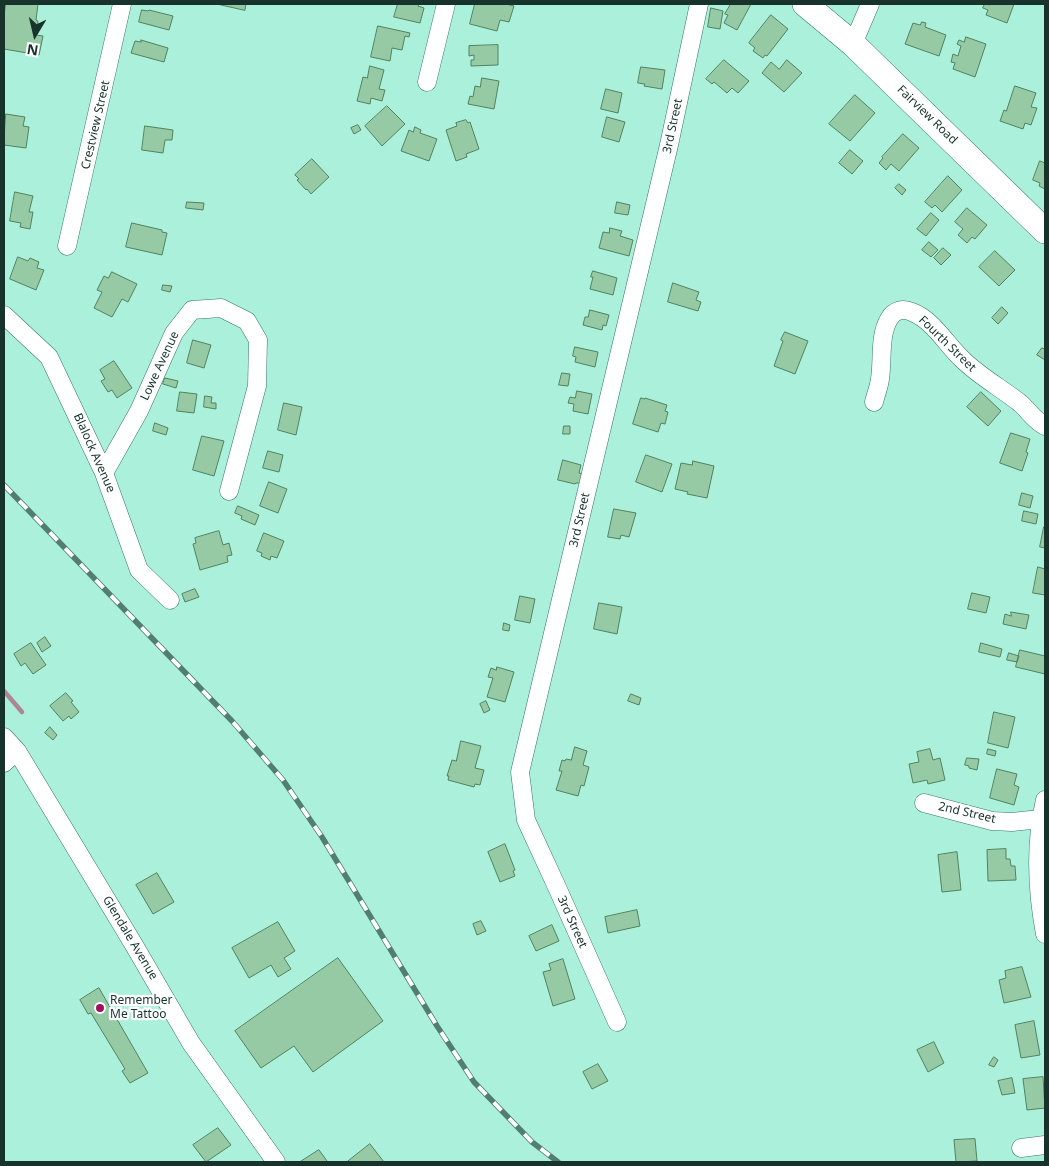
<!DOCTYPE html>
<style>
body{margin:0}
#map{position:relative;width:1049px;height:1166px;overflow:hidden;background:#aaf0da;font-family:"Noto Sans",sans-serif}
canvas{display:block}
.frame{position:absolute;inset:0;border:5px solid #17332b;pointer-events:none}
.north{position:absolute;left:10px;top:10px;width:50px;height:50px;-webkit-text-stroke:4px #fff;paint-order:stroke;rotate:189deg;font-size:14px;font-weight:700;line-height:20px;text-align:center;color:#17332b}
.north::after{content:'';display:block;margin:auto;width:18px;height:22px;background:#17332b;clip-path:polygon(50% 0,100% 100%,50% 72%,0 100%)}
</style>
<div id="map">
<canvas width="1049" height="1166"></canvas>
<div class="frame"></div>
<div class="north">N</div>
</div>
<script>
const g = document.querySelector('canvas').getContext('2d');
g.lineJoin = 'round';
function strokePath(path, color, width, dash) {
  g.strokeStyle = color;
  g.lineWidth = width;
  g.lineCap = dash ? 'butt' : 'round';
  g.setLineDash(dash || []);
  g.stroke(path);
}
function fillPath(path, color) {
  g.fillStyle = color;
  g.fill(path, 'evenodd');
}
function write(font, color, halo, rows, align = 'center') {
  g.font = font + ' "Noto Sans",sans-serif';
  g.lineWidth = 4.5;
  g.setLineDash([]);
  g.textBaseline = 'middle';
  g.strokeStyle = halo;
  g.fillStyle = color;
  for (const [text, x, y, turn = 0] of rows) {
    g.save();
    g.translate(x, y);
    g.rotate((+turn || 0) * Math.PI / 180);
    g.textAlign = isNaN(turn) ? turn : align;
    if (halo) g.strokeText(text, 0, 0);
    g.fillText(text, 0, 0);
    g.restore();
  }
}
strokePath(new Path2D(`
 M4,691L22,712`), '#ae8496', 4.5);
const building = new Path2D(`
 M6,4H38L36,20L38,21L36,35L43,36L39,55L4,49V16Z
 M217,4H246L245,10Z
 M398,4H419L418,6L424,8L420,23L394,17Z
 M475,4H506L514,6L509,22L500,20L497,31L470,24Z
 M731,4H751L737,30L724,23L728,15L725,14Z
 M985,4L990,5V4H1014L1007,23L986,15L988,10L983,8Z
 M711,8L723,11L720,29L708,27Z
 M142,10L148,11L149,10L173,16L169,30L139,22Z
 M771,15L788,29L767,56L765,55L763,58L753,51L755,48L749,43Z
 M922,22L926,23L925,27L946,35L939,56L905,44L913,23L920,25Z
 M378,26L410,33L409,37L405,36L402,50L392,48L390,61L371,57Z
 M966,37L986,44L975,77L953,69L955,63L951,62L953,54L958,56L961,46L957,44L959,40L964,42Z
 M141,40L168,48L164,62L131,53L135,41L141,42Z
 M498,45V65L471,66V60H474V55L469,56V46Z
 M724,60L749,81L738,93L732,88L727,93L714,82L712,84L706,79Z
 M787,60L802,73L784,92L762,73L771,62L779,69Z
 M370,66L384,70L379,89L385,90L382,101L371,98L370,104L357,101L363,77L367,78Z
 M641,67L665,70L662,89L644,86L645,84L638,83Z
 M482,78L499,81L494,109L468,104L470,96L473,97L475,86L480,87Z
 M1015,86L1036,93L1031,107L1037,108L1031,125L1025,123L1023,129L1000,121L1004,110L1006,111Z
 M606,89L622,93L618,113L601,109Z
 M855,95L875,113L850,141L829,124Z
 M387,106L405,124L382,146L365,126Z
 M6,114L25,117L23,126L29,127L26,148L4,145Z
 M607,117L625,122L619,142L602,137Z
 M466,120L468,123L470,122L479,149L466,154L467,157L456,161L446,130L457,126L456,123Z
 M358,125L361,130L354,134L351,128Z
 M145,126L173,130L172,140H165L163,153L142,150Z
 M415,127L421,130L420,133L437,139L429,161L401,151L409,130L413,132Z
 M903,134L919,148L899,171L891,164L886,170L879,163L883,158L882,157Z
 M850,150L863,161L852,174L839,163Z
 M312,159L329,177L311,194L307,189L306,190L297,180L299,179L295,175Z
 M1040,161L1045,163V189L1039,186L1040,183L1033,180Z
 M948,176L962,190L942,212L935,205L932,208L925,202Z
 M899,184L906,190L902,195L895,188Z
 M15,192L33,196L29,212H33L30,229L20,227L21,223L10,221Z
 M187,202L204,203L203,210L186,208Z
 M617,202L630,205L628,215L615,213Z
 M967,208L987,225L975,239L972,237L967,243L958,235L963,229L955,222Z
 M931,213L939,220L926,236L917,229Z
 M132,223L162,230V232L167,233L162,255L126,247Z
 M610,228L622,231L620,236L633,240L629,256L599,248L603,232L609,233Z
 M929,242L938,250L931,257L922,250Z
 M943,248L951,255L941,265L934,258Z
 M995,251L1015,270L999,286L979,267Z
 M18,257L28,261L30,258L39,262L37,268L44,270L36,290L10,279Z
 M593,271L617,278L613,295L590,289L593,277H591Z
 M112,272L137,284L128,302L122,299L112,317L94,308L102,292L97,290L104,276L108,278Z
 M673,283L699,292L696,300L701,302L698,311L668,302Z
 M163,285L172,286L170,292L162,290Z
 M1002,307L1008,313L998,324L992,318Z
 M590,310L609,315L606,326L603,325L602,330L583,325L585,317H588Z
 M785,332L808,341L795,374L774,366L783,341L781,340Z
 M193,340L211,345L204,368L187,363Z
 M575,347L598,352L595,367L575,362L576,357L573,356Z
 M1042,348L1045,349V360L1037,355Z
 M114,361L132,388L117,398L112,390L108,392L101,381L105,379L100,370Z
 M562,373L570,374L568,386L559,385Z
 M165,378L178,381L176,388L163,384Z
 M577,391L592,394L588,414L573,411L574,404L568,403L570,397L575,398Z
 M180,392L197,394L194,413L177,411Z
 M981,392L1001,411L988,426L967,407Z
 M205,396L212,397L211,403H216V409L204,407Z
 M641,398L645,399V398L667,405L665,411L668,412L665,424L661,423L658,432L633,424Z
 M284,403L302,407L296,435L278,430Z
 M155,423L168,428L166,435L153,431Z
 M564,426H570V434H563Z
 M1011,433L1030,439L1026,452L1028,453L1022,471L1000,463Z
 M202,436L224,441L214,476L193,470Z
 M268,451L283,455L279,472L263,468Z
 M646,455L672,464L662,492L636,482Z
 M563,460L581,465L579,473L582,474L580,483H576L575,484L558,480Z
 M693,461L714,466L707,498L687,494L688,492L675,489L681,463L692,465Z
 M269,482L287,489L278,513L260,506Z
 M1022,493L1033,496L1030,508L1019,505Z
 M238,506L259,515L255,525L241,519L242,516L235,513Z
 M614,509L636,513L629,537L621,535L620,539L608,537Z
 M1024,511L1038,514L1036,524L1022,521Z
 M1044,527H1045V548L1040,547Z
 M219,531L223,545L229,543L232,555L227,556L228,562L200,570L193,544L196,543L195,538Z
 M264,533L284,541L277,558L271,556L270,560L261,556L262,553L257,551Z
 M1038,567L1045,569V595L1033,593Z
 M195,589L199,597L185,602L182,594Z
 M972,593L990,597L986,613L968,609Z
 M520,596L535,599L530,623L515,620Z
 M599,603L622,607L617,634L594,629Z
 M1011,612L1029,615L1026,629L1003,624L1005,614L1011,616Z
 M504,623L510,625L509,631L503,630Z
 M45,637L51,646L42,652L37,643Z
 M31,643L46,665L33,674L25,663L21,666L14,654Z
 M981,643L1002,649L1000,657L979,652Z
 M1020,650L1045,656V674L1016,667Z
 M1009,653L1019,656L1017,662L1007,660Z
 M497,667L514,672L505,702L487,697L493,678L488,677L491,668L496,670Z
 M66,693L73,701L71,702L79,712L71,719L69,716L63,721L50,706Z
 M631,694L641,698L639,705L628,701Z
 M486,701L490,710L484,713L480,704Z
 M994,712L1015,717L1008,748L988,743Z
 M50,727L57,735L53,740L45,733Z
 M461,741L481,746L475,768L484,770L480,785L475,784L474,787L448,780L449,776H447L452,760L456,761Z
 M575,747L587,751L583,765L589,767L584,786L581,785L578,796L556,790L562,771H559L562,760L565,761L566,759L571,760Z
 M930,749L933,760L940,758L945,780L928,784L927,780L913,783L909,764L919,762L917,752Z
 M988,749L996,751L995,756L987,754Z
 M967,758L979,759L977,770L969,768V766L965,765Z
 M997,769L1017,774L1014,785L1019,787L1014,805L990,798Z
 M505,844L515,870L513,871L515,876L500,882L488,852Z
 M1006,849V859H1010L1011,866H1015L1016,880L988,881L987,850Z
 M957,852L961,890L942,892L938,855Z
 M157,873L174,902L153,914L136,885Z
 M637,910L640,926L608,933L605,917Z
 M481,921L486,931L477,935L473,924Z
 M278,922L295,951L284,958L291,969L278,977L271,965L249,978L232,948Z
 M552,925L559,941L536,951L529,936Z
 M338,958L383,1021L313,1072L294,1046L261,1068L235,1031Z
 M563,959L575,999L553,1006L543,972L551,970L549,964Z
 M1022,967L1031,997L1004,1003L999,980L1006,978L1005,971Z
 M99,988L148,1073L130,1083L122,1071L125,1069L91,1013L88,1014L80,1000Z
 M1034,1021L1040,1055L1021,1058L1015,1025Z
 M934,1042L944,1063L928,1072L917,1050Z
 M994,1057L998,1060L994,1067L989,1065Z
 M598,1064L608,1081L592,1089L583,1072Z
 M1043,1077L1045,1108L1027,1110L1023,1079Z
 M1012,1078L1015,1093L1002,1095L998,1081Z
 M218,1128L231,1145L206,1162L193,1145Z
 M975,1139L977,1161L956,1162L954,1140Z
 M370,1144L384,1162H347Z
 M319,1150L327,1161L326,1162H300Z`);
fillPath(building, '#96caa5');
strokePath(building, '#518260', 1);
const street = new Path2D(`
 M853,44L870,4
 M427,82L446,4
 M67,246L122,4
 M4,315L49,357L104,473L139,570L170,600
 M874,402C876,394 879,387 880,379C883,360 879,336 889,319C894,310 903,308 912,312C933,320 946,344 962,359C979,376 1001,388 1020,403C1029,411 1034,420 1045,426
 M104,473L139,411L174,333L192,310L221,308L247,321L258,340L257,386L229,491
 M4,737L17,751L134,945L191,1043L276,1162
 M4,763L17,751
 M1045,800C1035,843 1037,891 1045,934
 M924,803L992,821L1012,822L1040,819
 M617,1022L556,885L526,820L520,772L669,145L699,4
 M1021,1148L1045,1145`);
const secondary = new Path2D(`
 M805,4L853,44L1045,231`);
strokePath(street, '#347866', 19);
strokePath(secondary, '#347866', 26);
strokePath(street, '#fff', 18);
strokePath(secondary, '#fff', 25);
const rail = new Path2D(`
 M4,485L232,721L283,780L322,837L437,1026L474,1082L532,1142L558,1162`);
strokePath(rail, '#517e70', 5.5);
strokePath(rail, '#fff', 4, [11]);
for (const [x, y, r, color] of [
 [100,1008,5,"#9d1160"]
]) {
  const dot = new Path2D();
  dot.arc(x, y, r, 0, 2 * Math.PI);
  g.fillStyle = color;
  g.fill(dot);
  strokePath(dot, '#fff', 2);
}
write('12px', '#17332b', '#fff', [
 ["Fairview Road",927,115,44],
 ["Crestview Street",96,125,-77],
 ["3rd Street",673,126,-78],
 ["Fourth Street",947,344,44],
 ["Lowe Avenue",160,366,-65],
 ["Blalock Avenue",94,453,66],
 ["3rd Street",580,520,-77],
 ["2nd Street",967,813,13],
 ["3rd Street",572,922,66],
 ["Glendale Avenue",130,938,59]
]);
write('12px', '#17332b', '#fff', [
 ["Remember",110,1001],
 ["Me Tattoo",110,1015]
], 'left');
</script>
